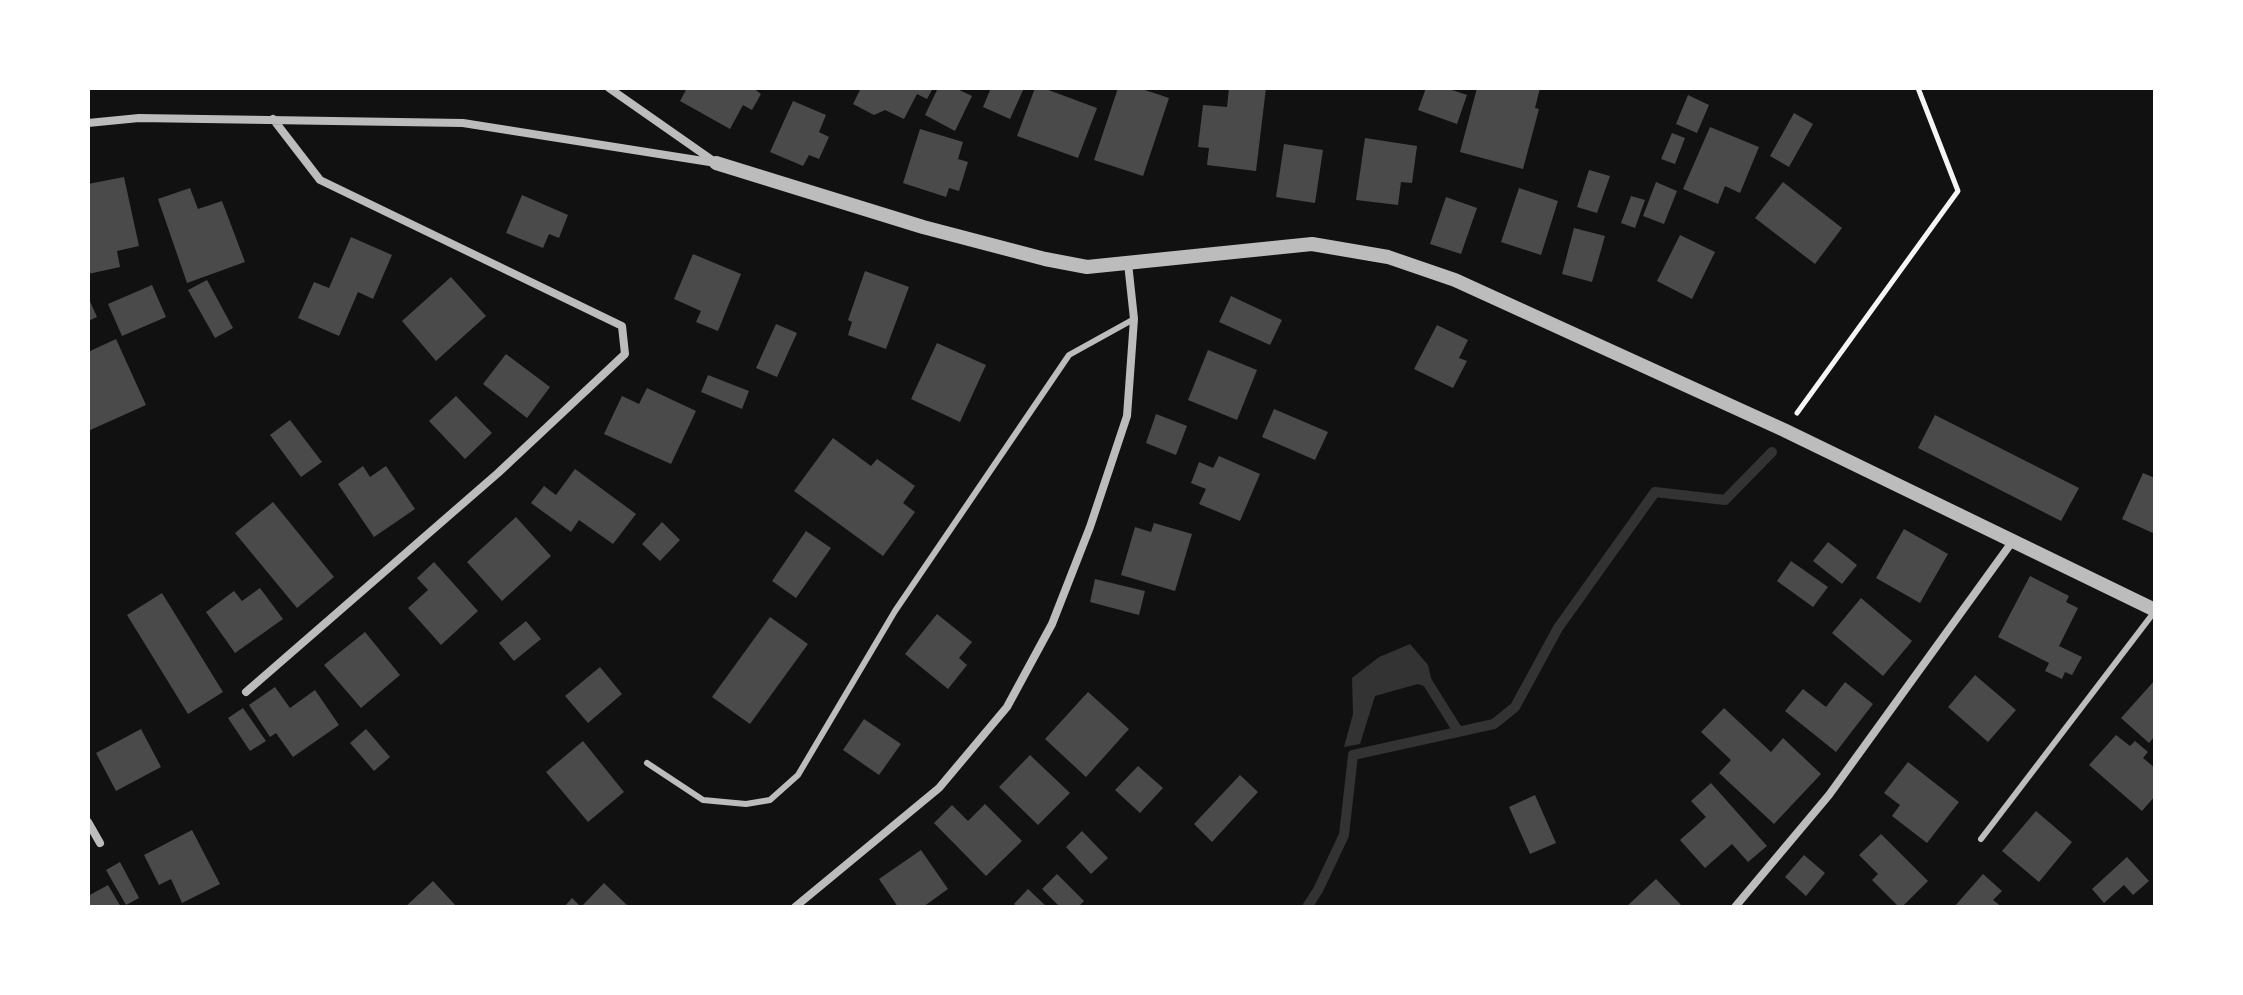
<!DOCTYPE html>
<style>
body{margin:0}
#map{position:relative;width:2243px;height:995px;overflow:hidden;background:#111;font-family:"DejaVu Sans",sans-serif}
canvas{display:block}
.frame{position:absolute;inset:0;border:90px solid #fff;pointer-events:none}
</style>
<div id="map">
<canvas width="2243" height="995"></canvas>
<div class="frame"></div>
</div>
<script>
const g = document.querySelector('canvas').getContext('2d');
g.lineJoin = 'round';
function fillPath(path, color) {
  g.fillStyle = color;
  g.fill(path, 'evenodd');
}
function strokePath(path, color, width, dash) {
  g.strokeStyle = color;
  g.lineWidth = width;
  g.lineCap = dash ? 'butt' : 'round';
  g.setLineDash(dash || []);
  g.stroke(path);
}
fillPath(new Path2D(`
 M1410,644L1428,665L1434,690L1418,684L1375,696L1360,744L1344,747L1353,714L1352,678L1379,657Z`), '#333');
strokePath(new Path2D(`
 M1426,680L1458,731
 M1307,907L1318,890L1344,835L1353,755L1494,724L1515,707L1558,628L1655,492L1725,500L1772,452`), '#333', 10);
fillPath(new Path2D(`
 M687,88H753L761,94L752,110L743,105L730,129L680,101Z
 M861,88H933L927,99L917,94L904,119L885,110L874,115L853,104Z
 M938,88H955L972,96L955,131L925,115Z
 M991,88H1024L1010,119L983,107Z
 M1035,88H1043L1097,108L1078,158L1017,136Z
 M1118,88H1139L1169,98L1143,176L1094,160Z
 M1229,88H1266L1256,171L1207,165L1209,148L1198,147L1203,105L1227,107Z
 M1426,88H1446L1467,95L1457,124L1418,110Z
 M1477,88H1540L1535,108L1539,109L1523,169L1460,152Z
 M1688,95L1709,105L1697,133L1676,124Z
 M793,101L826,115L819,132L829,137L819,159L809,155L803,166L770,152Z
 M1794,113L1813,124L1789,167L1770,156Z
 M1710,127L1759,147L1740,193L1725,186L1718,204L1683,189Z
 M920,129L963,142L958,159L968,162L959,191L949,188L946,197L903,183Z
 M1672,133L1685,138L1675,164L1661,159Z
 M1365,138L1417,146L1412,183L1401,182L1398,205L1356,200Z
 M1284,144L1323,150L1315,203L1276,197Z
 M1589,170L1610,176L1597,213L1577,207Z
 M124,177L139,246L117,251L120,267L88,274V184Z
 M1656,182L1677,191L1664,224L1643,216Z
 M1783,182L1842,228L1815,264L1755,218Z
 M190,188L198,209L222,201L245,262L187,283L158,199Z
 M1519,188L1558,201L1541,255L1501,242Z
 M522,195L568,215L559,238L549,234L543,248L506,233Z
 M1631,196L1645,200L1635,228L1621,223Z
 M1446,197L1477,208L1461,254L1430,244Z
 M1574,228L1605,236L1592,282L1562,274Z
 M1680,235L1715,252L1692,299L1657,281Z
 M351,237L392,255L373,299L358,292L339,336L298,318L314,282L329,288Z
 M693,254L741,274L718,331L696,322L701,311L674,299Z
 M865,271L909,287L886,349L848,335L852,322L848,320Z
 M451,277L486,316L436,361L402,321Z
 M207,280L233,328L215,338L188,290Z
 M152,285L166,317L122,336L108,304Z
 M1231,296L1282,320L1270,345L1219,322Z
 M88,297L97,317L88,321Z
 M776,324L797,333L777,377L756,368Z
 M1437,325L1468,340L1459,358L1467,361L1453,388L1414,369Z
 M116,339L146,405L88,431V352Z
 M937,343L986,365L960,422L911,399Z
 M1208,350L1257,370L1237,420L1188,400Z
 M506,354L550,387L527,418L483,384Z
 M708,375L749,391L742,409L701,392Z
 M647,388L696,411L671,464L604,434L622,396L639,404Z
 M456,396L492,433L465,459L429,421Z
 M1274,409L1328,432L1315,460L1262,437Z
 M1156,414L1187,426L1176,455L1146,443Z
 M1935,415L2079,488L2061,521L1918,448Z
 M290,420L322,462L301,477L270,435Z
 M833,438L871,466L877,459L915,486L903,503L915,512L883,556L794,491Z
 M1219,456L1260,474L1240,521L1199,504L1206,489L1191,483L1199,462L1213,468Z
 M363,466L370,477L386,466L415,509L374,537L338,484Z
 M575,469L636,514L613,544L579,520L571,532L531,503L544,486L556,495Z
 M2143,473L2155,478V534L2122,519Z
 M273,502L334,577L297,608L235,533Z
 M516,517L551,556L502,601L467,562Z
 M662,522L680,540L660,561L642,544Z
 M1154,523L1192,534L1175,591L1121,575L1135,527L1151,532Z
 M1904,529L1948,554L1920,603L1876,578Z
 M806,531L831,548L796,598L772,581Z
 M1828,542L1857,565L1842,584L1813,561Z
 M1791,561L1828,587L1813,607L1777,581Z
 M434,562L478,611L441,645L408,608L428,590L417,578Z
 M2030,576L2069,596L2066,602L2078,608L2059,646L2082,657L2072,675L2065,672L2062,679L2045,671L2049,663L1998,637Z
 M1095,579L1145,591L1139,615L1090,602Z
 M260,588L283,619L235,653L206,612L234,591L242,601Z
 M162,593L223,692L188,714L127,615Z
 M1861,598L1912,641L1883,676L1832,633Z
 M937,614L972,642L959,658L967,665L948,689L905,654Z
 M770,617L808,644L750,724L712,697Z
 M526,621L541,639L514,661L499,643Z
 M365,632L400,675L361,708L324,665Z
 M600,667L622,694L588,723L565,696Z
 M1975,675L2016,710L1988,742L1948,707Z
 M2155,680V736L2149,743L2121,718Z
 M1845,682L1873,704L1836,752L1785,711L1803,689L1826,707Z
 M275,687L290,708L315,690L339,725L293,757L276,733L270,737L249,705Z
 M1088,692L1129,729L1086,777L1045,739Z
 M243,708L266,741L250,751L228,718Z
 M1724,708L1771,752L1783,738L1821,774L1774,824L1719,773L1731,760L1701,732Z
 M864,719L901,744L879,775L843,750Z
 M141,729L161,767L116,791L96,753Z
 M366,729L390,757L374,771L350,743Z
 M2116,735L2130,746L2135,741L2148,752L2143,758L2155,768V796L2142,811L2089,765Z
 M583,741L624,792L588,822L546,772Z
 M1030,755L1070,793L1038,825L999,787Z
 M1908,762L1959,802L1927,843L1892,816L1900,805L1884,793Z
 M1138,766L1163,788L1140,813L1115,790Z
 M1240,775L1258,792L1212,842L1194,824Z
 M1711,783L1767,846L1748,862L1732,844L1705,868L1680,840L1706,817L1691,801Z
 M1535,795L1556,843L1530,854L1509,807Z
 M985,804L1022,841L986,876L934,823L952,805L968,821Z
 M2036,811L2072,842L2039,882L2002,851Z
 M192,830L220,884L182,903L171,879L159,885L144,855Z
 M1082,831L1108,858L1091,874L1066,847Z
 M1881,834L1928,881L1902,907H1899L1872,880L1878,874L1859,855Z
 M921,850L948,889L923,907H898L879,879Z
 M1804,855L1825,873L1806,896L1785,877Z
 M2127,857L2149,881L2133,895L2124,885L2104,903L2092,889Z
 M120,862L139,898L126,905L106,870Z
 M1057,874L1084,901L1078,907H1060L1042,889Z
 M1983,874L2002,891L1993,900L2002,907H1954Z
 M1656,879L1683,907H1626Z
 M433,881L457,907H405Z
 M604,883L629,907H564L572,898L581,907Z
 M108,885L121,907H88V896Z
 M1028,889L1047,907H1018L1014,904Z`), '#4a4a4a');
strokePath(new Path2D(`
 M1797,413L1958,191L1918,88`), '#f5f5f5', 5);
strokePath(new Path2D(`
 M647,763L703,800L746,804L770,800L798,775L895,611L1069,355L1134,319
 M1981,839L2155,611`), '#bcbcbc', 6);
strokePath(new Path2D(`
 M609,88L712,160
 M88,123L139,118L463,123L716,163
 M246,692L498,473L625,354L622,326L320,180L273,119
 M88,822L100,843
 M795,907L939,788L1007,707L1052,624L1090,527L1127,416L1134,319L1128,263
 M1735,907L1829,795L2012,542`), '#bcbcbc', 8);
strokePath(new Path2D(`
 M716,163L923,227L1045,259L1087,267L1312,244L1388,257L1455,280L1784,430L2155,610`), '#bcbcbc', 14);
</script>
